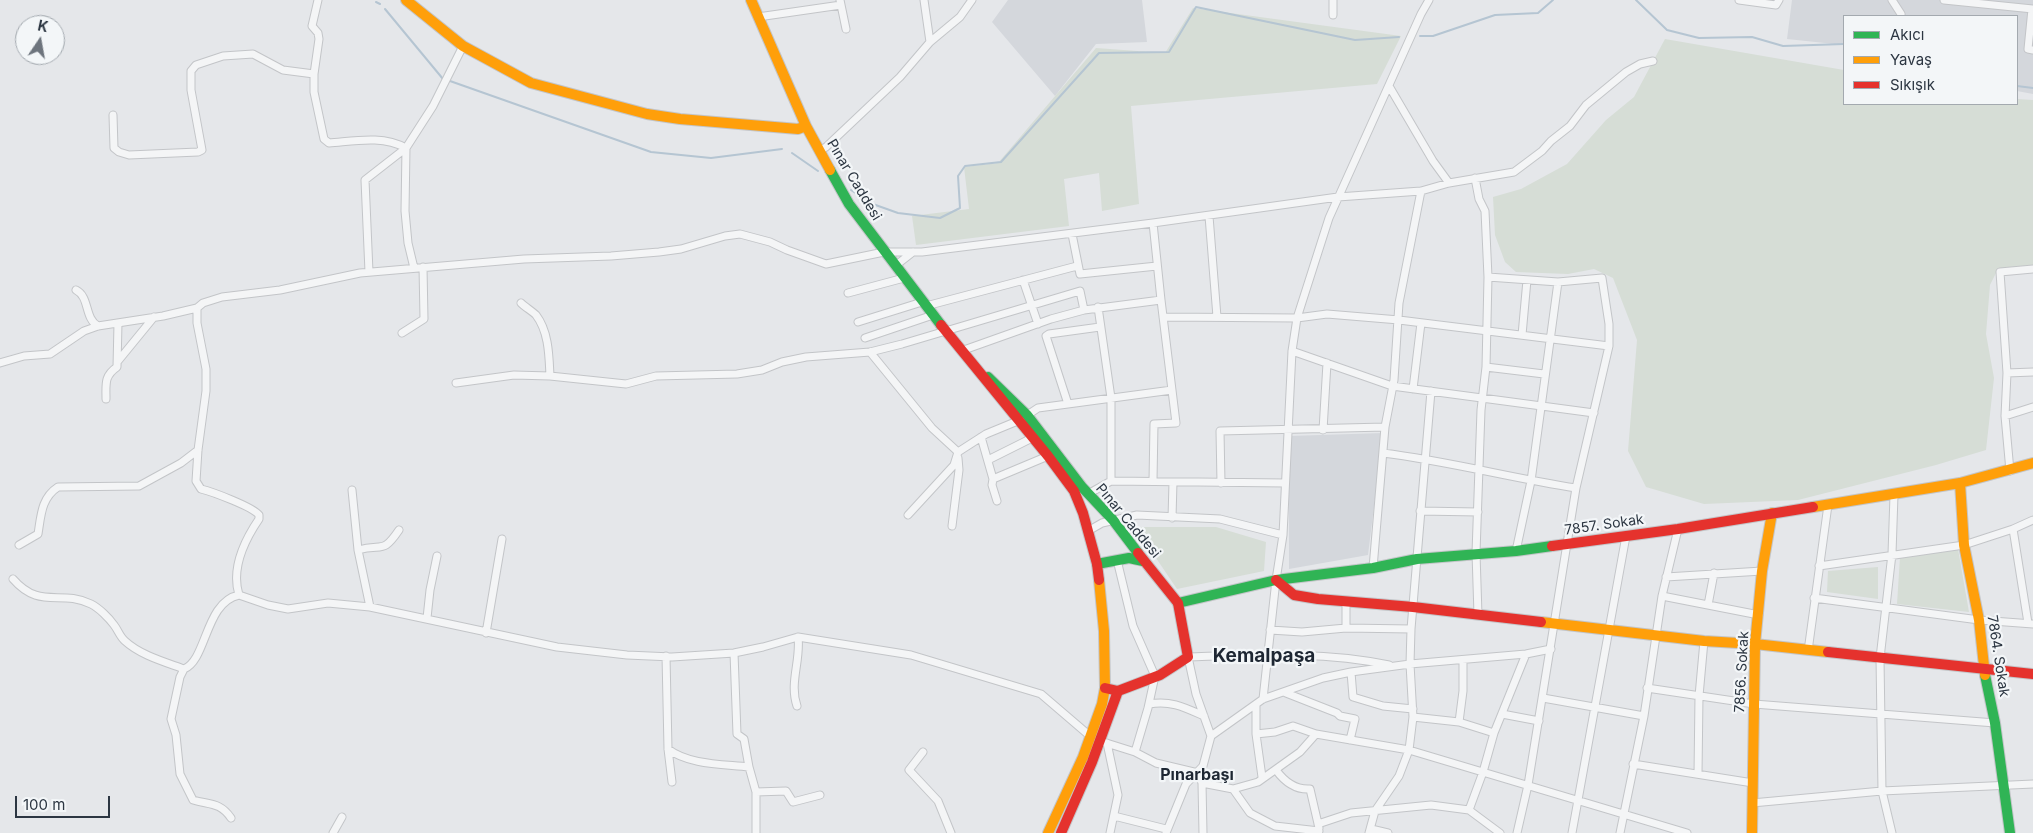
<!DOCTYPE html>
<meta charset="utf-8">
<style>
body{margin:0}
#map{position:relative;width:2033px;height:833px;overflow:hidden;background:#e5e7ea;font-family:Inter,sans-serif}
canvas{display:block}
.legend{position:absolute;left:1843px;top:15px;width:175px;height:90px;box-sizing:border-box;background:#f3f6f8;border:1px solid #a3a9af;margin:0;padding:6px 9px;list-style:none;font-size:15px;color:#2c3642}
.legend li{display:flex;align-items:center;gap:10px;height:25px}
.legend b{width:25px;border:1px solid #a3a9af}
.north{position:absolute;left:15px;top:15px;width:50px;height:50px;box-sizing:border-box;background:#f3f6f8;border:1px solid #a3a9af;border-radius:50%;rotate:12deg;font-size:14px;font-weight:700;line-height:20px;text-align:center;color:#2c3642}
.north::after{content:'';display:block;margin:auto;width:18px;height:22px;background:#6d747d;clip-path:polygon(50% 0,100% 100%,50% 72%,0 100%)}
.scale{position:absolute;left:15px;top:796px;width:95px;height:22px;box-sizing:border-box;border:2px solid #2c3642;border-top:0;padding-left:6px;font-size:15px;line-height:18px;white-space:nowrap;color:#2c3642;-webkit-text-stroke:4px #f3f6f8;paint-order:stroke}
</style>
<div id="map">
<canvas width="2033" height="833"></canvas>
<ul class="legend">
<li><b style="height:6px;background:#30b455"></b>Akıcı</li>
<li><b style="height:6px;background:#ff9f0a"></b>Yavaş</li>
<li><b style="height:6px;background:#e5322d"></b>Sıkışık</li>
</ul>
<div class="north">K</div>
<div class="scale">100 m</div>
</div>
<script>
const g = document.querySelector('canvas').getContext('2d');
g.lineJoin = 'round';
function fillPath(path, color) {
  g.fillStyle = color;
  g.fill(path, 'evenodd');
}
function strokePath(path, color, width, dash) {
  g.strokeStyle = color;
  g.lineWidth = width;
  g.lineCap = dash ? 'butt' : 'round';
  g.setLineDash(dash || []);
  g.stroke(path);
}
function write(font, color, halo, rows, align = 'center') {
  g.font = font + ' Inter,sans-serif';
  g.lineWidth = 4.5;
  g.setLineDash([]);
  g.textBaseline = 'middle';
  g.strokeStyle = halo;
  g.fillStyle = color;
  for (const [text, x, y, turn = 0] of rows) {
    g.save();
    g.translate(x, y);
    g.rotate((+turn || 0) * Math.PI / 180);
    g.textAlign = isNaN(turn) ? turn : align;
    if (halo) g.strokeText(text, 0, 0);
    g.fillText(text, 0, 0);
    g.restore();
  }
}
fillPath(new Path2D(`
 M1008,0H1142L1147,42L1096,44L1055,96L992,22Z
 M1792,0H2033V94L2017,91V16H1844V45L1787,39Z
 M1383,433L1368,555L1289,569V436Z`), '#d4d7dc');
fillPath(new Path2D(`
 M1193,8L1401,36L1377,84L1131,106L1139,204L1102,211L1099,173L1064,179L1069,226L916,245L912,216L969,209L964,167L998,163L1096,48L1165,53Z
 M1665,39L1844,70V104H2017V99L2033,100V266L1998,269L1990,285L1986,334L1994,378L1986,450L1936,465L1798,500L1704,504L1646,487L1628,451L1637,340L1613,278L1594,269L1568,274L1516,272L1505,262L1495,235L1493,197L1521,189L1567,164L1606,120L1634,97Z
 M1135,527H1216L1266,542L1264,571L1177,589Z
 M1958,549L1969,612L1897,604L1900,557Z
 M1878,567V599L1827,592L1828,571Z`), '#d6ddd6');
strokePath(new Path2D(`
 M1636,0L1667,30L1699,38L1752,37L1783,46L1844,44
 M376,2L380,4
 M385,9L443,79
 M1420,36H1433L1495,15L1538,13L1553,0
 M450,81L651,152L711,158L782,149
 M2017,86L2033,88
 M792,153L818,171
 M851,190L870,203L898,213L940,218L960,208L958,176L965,166L1001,162L1099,53L1169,52L1196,7L1355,40L1399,37`), '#b5c5d2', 2);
const street = new Path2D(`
 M840,0L846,29
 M924,0L930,42
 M1333,0V15
 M1739,0L1776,5L1779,0
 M1892,0L1901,14
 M1944,0L2033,9
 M2032,9L2028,49L2033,50
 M758,17L841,5
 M314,74L319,39L318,33L312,26L318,0
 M1389,86L1433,161L1449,183
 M113,115L114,148L119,152L129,155L198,152L202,150L191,90V71L196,65L223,56L253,54L283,70L314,74V92L324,139L329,143C355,141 382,135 406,148L365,180L369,272
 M819,151L826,147L900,77L930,42L960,17L972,0
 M1475,178L1479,199L1485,211L1488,277L1486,367L1481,410L1476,553L1478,615
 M1209,216L1217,317
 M1072,234L1080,274L1157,266
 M895,266L913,252
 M414,268L408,243L405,211L406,148L433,106L463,46
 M1488,277L1558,282L1602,278L1609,324V346L1576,488L1528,785L1517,833
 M1023,280L1038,324
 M76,290C90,297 84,318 98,326
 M848,293L904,278
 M521,303C525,307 532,311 536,315C549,332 549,356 550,376
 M926,306L1077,266
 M1098,307L1111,398V481
 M1163,317L1297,318L1327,314L1399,320L1609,346
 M858,322L922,302
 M402,333L424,319L423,267
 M1522,335L1527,280
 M865,338L933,315
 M961,351L1051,319L1084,310L1161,300L1153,223
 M1292,351L1392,386L1594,413
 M870,352L932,428L958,452L986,434L1020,420L1038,408L1172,390
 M118,361L154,317
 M0,363L24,356L50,354L84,331L98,326L163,316L197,308
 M1486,367L1544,374
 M2007,373L2033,372
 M456,383L514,375L550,376L626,384L656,376L737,374L762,370L782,362L806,357L870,352L902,344L1080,291L1084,310
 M1413,389L1421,323
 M106,399C106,384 104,376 117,367L118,323
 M1068,404L1046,336L1049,334L1100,327
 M2005,416L2033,407
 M1323,430L1327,363
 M981,437L993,479
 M1383,453C1448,461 1511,478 1576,488
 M988,460L1034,437
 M2010,471L2005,416L2007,373L2000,272L2033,269
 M1153,481L1154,424L1176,423L1161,300
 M1221,483L1220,431L1385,427
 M352,490L358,550L370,607
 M1088,494L1111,481L1285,483
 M997,501L992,485L993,479L1048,456
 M1420,511L1478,512
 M908,515L954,465L958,452
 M1172,518L1173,482
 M952,526L959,470L958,458
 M1088,531L1102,523L1137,515L1220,519L1283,535
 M19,545L38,534C41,516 41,498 58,487L139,486L181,463L198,450
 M358,550C383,543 382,555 399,530
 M1516,551L1531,481L1558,282
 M1117,560L1133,626L1155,676L1148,708L1135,752
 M1819,566L1964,545L2013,529
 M1373,568L1385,427L1394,380L1399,303L1421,191
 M1666,577L1762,571
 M13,579C40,610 60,589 91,604C99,608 109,618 114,625C118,630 120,637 125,641C140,655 165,662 184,669C207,660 205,602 239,595
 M1662,596L1759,615
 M1814,598L1979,620L2033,624
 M1708,605L1714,573
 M427,618L430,590L437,556
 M2028,623L2013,529L2033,520
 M1346,628V601
 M1270,630L1302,632L1346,628L1411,629
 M486,633L502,539
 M1808,651L1828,505
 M734,653L737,734L744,739L749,767L756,792V833
 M666,656L668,749L672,782
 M184,669L180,677L171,719L176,735L180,774L193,800C210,805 220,802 231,818
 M1351,672L1353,697L1383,706L1413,709
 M1647,688L1754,704L1995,723
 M1286,693L1337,713L1340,716L1355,719L1350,740
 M1543,698L1644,716
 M1263,699L1276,580L1283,535L1292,351L1297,318L1329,218L1421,14L1429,0
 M1149,704C1170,700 1184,707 1204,716
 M1256,705V734L1262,777
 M797,706C789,683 801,660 798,637
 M1502,714L1539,721
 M1413,717L1459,722L1494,733
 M1459,722L1463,691V660
 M1256,734L1275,732L1293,726L1316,734
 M1090,736L1041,694L911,655L798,637L763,647L734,653L672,657L627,655L557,647L370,607L328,603L288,609L268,605L239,595C231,569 244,541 259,519V515C253,507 213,492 201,489L196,481L198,450L206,391V369L197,323V308L203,303L222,297L280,290L360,273L524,259L611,256L659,252L681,249L725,236L740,234L770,242L787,250L826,264L884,252H922L1153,223L1338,197L1421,191L1449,183L1514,172L1542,151L1551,141L1570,126L1586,105L1626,72L1640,64L1653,61
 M1211,736L1196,694L1188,657C1255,655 1323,651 1389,665
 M1100,741L1135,752L1156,763L1198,773
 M1107,743L1118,795L1110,833
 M668,749C689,765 723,764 749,767
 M923,752L909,770L938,801L951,833
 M1633,764L1753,783
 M1276,770C1284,781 1295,790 1310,789L1319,828
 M1198,773L1202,783L1233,789L1250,813L1275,826L1319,831
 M1698,774L1699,696L1704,641
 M1202,783L1203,833
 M1233,789L1258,782L1300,752L1316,734L1409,750L1687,833
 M756,792L786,791L793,802L820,795
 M1752,803L1882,791L2033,784
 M1469,810L1483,772L1494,733L1526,654
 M1114,816L1166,829
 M1318,824L1351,813L1431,805L1469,810L1500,833
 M1371,829L1388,833
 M333,833L342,817
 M1166,833L1186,784L1203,766L1211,736L1263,699L1323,678L1351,672L1410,664L1526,654L1551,649
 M1369,833L1375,811L1399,776L1409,750L1413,717L1410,664L1411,629L1431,391
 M1572,833L1626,536
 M1620,833L1644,716L1662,596L1678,529
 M1892,833L1882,791L1880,658L1892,554L1894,495`);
const fast = new Path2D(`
 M830,170L849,204L941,325
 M988,377L1027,415L1082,487L1113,520L1138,553
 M1097,564L1129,558L1143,561
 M1178,603L1276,580L1373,568L1417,559L1516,551L1552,546
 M1985,675L1995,723L2010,833`);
const slow = new Path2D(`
 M406,0L463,46L531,83L647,114L680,119L798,129L806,126
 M751,0L806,126L830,170
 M1960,483L1964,545L1979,620L1985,675
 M1813,507L1960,483L2033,463
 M1541,622L1704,641L1755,644L1828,652
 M1048,833L1083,757L1102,704L1105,688L1104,631L1099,580
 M1752,833L1755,644L1762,571L1772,513`);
const jam = new Path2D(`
 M941,325L1048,456L1074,491L1083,513L1097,564L1099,580
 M1552,546L1678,529L1813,507
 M1276,580L1294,595L1318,599L1413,607L1541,622
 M1828,652L2033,674
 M1105,688L1118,691L1160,675L1188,657L1178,603L1138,553
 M1061,833L1092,762L1118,691`);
strokePath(street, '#c3c5c8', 9);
strokePath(fast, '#c3c5c8', 12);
strokePath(slow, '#c3c5c8', 12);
strokePath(jam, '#c3c5c8', 12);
strokePath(street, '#f4f5f6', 7);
strokePath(fast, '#30b455', 10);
strokePath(slow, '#ff9f0a', 10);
strokePath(jam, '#e5322d', 10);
write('14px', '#2c3642', '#f3f6f8', [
 ["Pınar Caddesi",854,180,59],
 ["Pınar Caddesi",1128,521,50],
 ["7857. Sokak",1604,525,-8],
 ["7864. Sokak",1998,656,81],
 ["7856. Sokak",1742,672,-87]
]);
write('bold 16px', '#1e2733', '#f3f6f8', [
 ["Pınarbaşı",1197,775]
]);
write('bold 19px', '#1e2733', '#f3f6f8', [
 ["Kemalpaşa",1264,656]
]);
</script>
